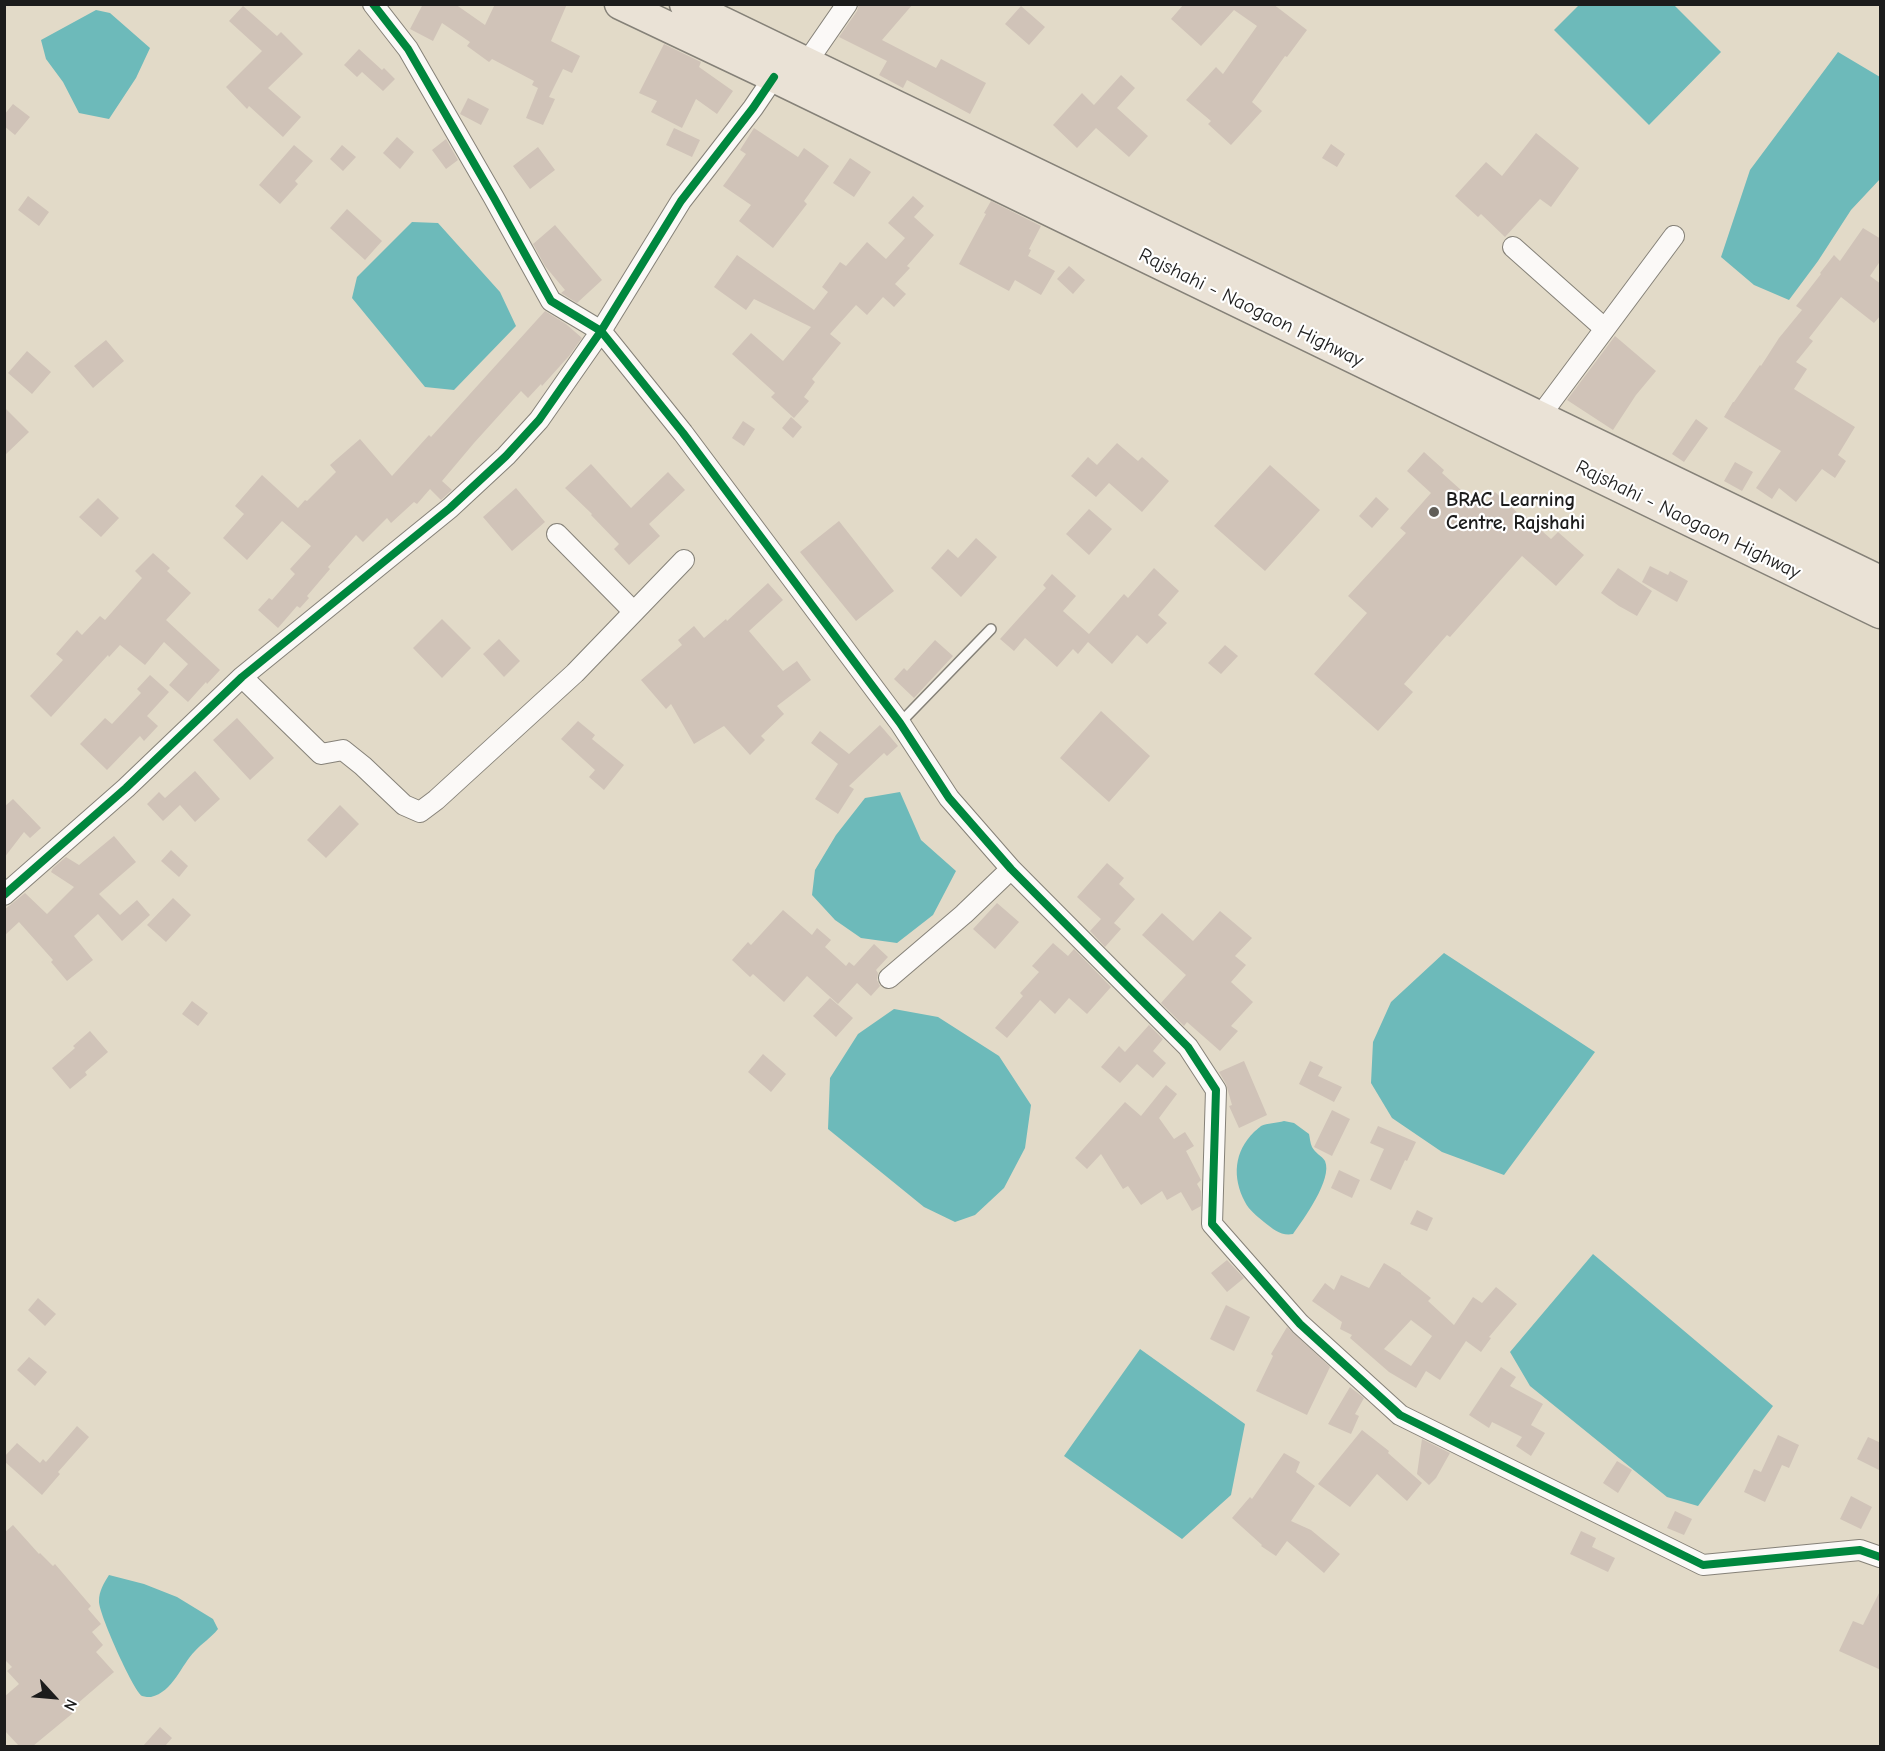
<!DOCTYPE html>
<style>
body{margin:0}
#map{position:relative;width:1885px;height:1751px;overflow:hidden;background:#e2dac8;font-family:"Comic Neue",sans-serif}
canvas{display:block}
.frame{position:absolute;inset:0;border:6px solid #1c1c1c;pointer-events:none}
.north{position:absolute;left:24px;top:1667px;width:60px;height:60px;-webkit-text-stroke:4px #fff;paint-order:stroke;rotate:116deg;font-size:16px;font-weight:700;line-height:24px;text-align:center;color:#1c1c1c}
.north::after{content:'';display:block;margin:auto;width:21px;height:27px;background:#1c1c1c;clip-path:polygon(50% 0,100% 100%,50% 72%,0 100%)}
</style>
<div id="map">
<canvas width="1885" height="1751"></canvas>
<div class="frame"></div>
<div class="north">N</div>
</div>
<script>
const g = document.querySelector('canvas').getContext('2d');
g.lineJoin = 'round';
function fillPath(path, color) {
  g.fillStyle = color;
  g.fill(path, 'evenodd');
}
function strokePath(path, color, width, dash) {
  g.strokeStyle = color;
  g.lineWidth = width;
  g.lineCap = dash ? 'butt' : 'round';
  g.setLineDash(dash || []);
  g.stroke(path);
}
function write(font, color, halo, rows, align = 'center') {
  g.font = font + ' "Comic Neue",sans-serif';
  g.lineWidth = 4.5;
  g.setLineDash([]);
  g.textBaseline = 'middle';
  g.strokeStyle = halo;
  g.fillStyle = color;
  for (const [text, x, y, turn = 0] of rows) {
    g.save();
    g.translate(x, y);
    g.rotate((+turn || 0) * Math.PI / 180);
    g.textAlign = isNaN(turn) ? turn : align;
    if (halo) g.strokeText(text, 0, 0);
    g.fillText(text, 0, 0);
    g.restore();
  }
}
fillPath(new Path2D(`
 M1579,5H1674L1721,52L1649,125L1554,30Z
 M96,10L110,13L150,48L136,78L109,119L79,113L63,82L46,59L41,40Z
 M1838,52L1880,77V179L1851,210L1818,261L1789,300L1754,285L1721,257L1750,170Z
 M412,222L438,223L500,292L516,326L454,390L425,387L352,298L357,277Z
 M900,792L921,840L956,871L933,915L897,943L861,938L835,920L812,895L815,870L836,835L865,798Z
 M1444,953L1595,1052L1504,1175L1442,1152L1392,1118L1371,1083L1373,1042L1391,1002Z
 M894,1009L938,1017L999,1056L1031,1105L1025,1148L1004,1188L975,1215L955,1222L924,1207L828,1129L830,1078L858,1034Z
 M1284,1121L1294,1123L1309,1134C1310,1138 1310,1143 1312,1147C1315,1153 1322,1156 1325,1161C1333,1179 1303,1220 1293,1234C1281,1236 1274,1230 1264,1222C1257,1216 1249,1210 1245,1202C1232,1177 1234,1152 1254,1132C1255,1131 1260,1127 1261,1126C1267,1123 1277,1123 1284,1121Z
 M1593,1254L1773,1406L1698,1506L1667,1497L1530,1386L1510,1352Z
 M1140,1349L1245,1424L1231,1495L1182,1539L1064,1456Z
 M109,1575L144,1584L177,1597L213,1619L218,1629C211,1638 202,1643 195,1651C181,1665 173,1692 151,1697C149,1697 145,1697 142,1696C133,1690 98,1612 99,1601C99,1591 104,1583 109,1575Z`), '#6dbaba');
fillPath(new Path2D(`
 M423,4H455L485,25L495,4H567L551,41L580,56L572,73L563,69L549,97L555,99L543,125L526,118L538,88L532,85L534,81L492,59L489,62L467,46L470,42L442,23L433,41L410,29Z
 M859,4H913L882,40L936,68L941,59L986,83L970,114L907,80L903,88L879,75L887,61L839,37L857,11Z
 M1184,4H1273L1307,30L1287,57L1285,56L1252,102L1262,111L1231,145L1208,124L1211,121L1186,100L1216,67L1223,74L1257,26L1234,10L1201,46L1171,19Z
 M243,6L277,36L281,32L303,54L268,88L301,117L283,137L249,106L247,109L226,87L262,51L229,21Z
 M1021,6L1045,27L1029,45L1005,24Z
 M664,44L701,62L699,67L733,91L717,114L696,99L682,128L651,112L657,101L639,93Z
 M359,49L382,70L384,68L395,79L383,91L362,72L357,77L344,65Z
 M1121,75L1135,88L1117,108L1148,136L1129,157L1096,128L1077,148L1053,125L1082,93L1094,105Z
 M468,98L489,109L481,125L460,114Z
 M13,104L30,117L15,135L4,126V115Z
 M674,128L700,140L692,157L666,145Z
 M754,128L798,157L804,148L829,166L804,201L807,204L773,248L739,221L751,205L723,186L746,154L740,150Z
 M1536,133L1579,168L1551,207L1540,199L1505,237L1481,214L1478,217L1455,196L1486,162L1502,176Z
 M397,137L414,152L400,169L383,153Z
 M446,139L458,160L446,169L432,150Z
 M1331,144L1345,154L1337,167L1322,158Z
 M294,145L313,161L295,181L298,184L280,204L259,185Z
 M342,145L356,157L343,171L330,159Z
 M538,147L555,170L530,189L513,166Z
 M850,158L871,172L854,197L833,183Z
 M28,196L49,212L39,226L18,210Z
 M913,196L924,206L914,217L934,235L907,266L910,268L895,284L906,294L894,307L883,297L867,315L856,305L830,334L841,343L812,379L815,382L804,397L809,401L794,418L771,397L775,393L732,354L751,333L783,361L811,327L754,299L746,310L714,287L737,255L814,310L828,292L822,287L840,262L846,266L867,242L886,259L905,238L888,223Z
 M991,201L1041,226L1029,249L1031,250L1028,256L1055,271L1041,295L1015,280L1009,291L959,264L986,214L984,213Z
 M347,209L382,241L365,260L330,228Z
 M555,225L602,280L577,303L561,293L565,290L545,266L533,244Z
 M1863,228L1881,239V260L1870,276L1881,284V315L1874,323L1841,297L1809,338L1813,341L1796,362L1807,369L1794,389L1855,427L1838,455L1846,461L1835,478L1822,469L1796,502L1779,488L1772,499L1756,488L1781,451L1724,417L1733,402H1734L1760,365L1761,366L1779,338L1802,310L1796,306L1821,274L1820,273L1834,255L1840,261Z
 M1069,266L1085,280L1073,294L1057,279Z
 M545,311L566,324L582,338L569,356L542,386L541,384L528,398L521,391L474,443L442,481L452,490L441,500L430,489L417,504L414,502L391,523L387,518L363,542L356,535L328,567L330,569L307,596L309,598L300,608L297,606L278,628L258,610L269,598L272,600L295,574L290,569L311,546L282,521L247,560L223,538L244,514L235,506L262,475L298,508L305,500L307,501L336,472L330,465L360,439L392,476L429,435L431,437Z
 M1615,336L1656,371L1636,395L1613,430L1567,400Z
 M106,340L124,361L93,388L74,366Z
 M27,351L51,372L32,394L8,373Z
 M4,407L29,432L4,456Z
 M791,417L802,427L793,438L782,428Z
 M1696,419L1708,428L1684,462L1672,454Z
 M743,421L755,429L744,446L732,438Z
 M1117,443L1138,461L1142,457L1169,481L1142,512L1109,483L1096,497L1071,476L1088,457L1097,465Z
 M1424,452L1444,470L1442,473L1481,508L1495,492L1522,517L1524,515L1551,539L1558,532L1584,555L1556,586L1522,556L1450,637L1447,635L1404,684L1413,692L1378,731L1314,674L1367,613L1348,596L1406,533L1400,528L1431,493L1407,471Z
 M1735,462L1753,472L1742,491L1724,481Z
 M591,464L631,508L668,472L685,490L649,524L660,536L629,565L614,549L619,544L591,515L592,514L565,488Z
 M1270,465L1320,510L1265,571L1214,526Z
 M516,488L545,522L512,551L483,517Z
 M1376,497L1389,509L1372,528L1359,516Z
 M98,498L119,518L101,537L79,517Z
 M1089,509L1112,529L1089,555L1066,534Z
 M839,521L894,591L856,621L800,552Z
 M976,538L997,557L961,597L931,568L948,549L958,558Z
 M153,553L170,568L167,571L191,593L166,620L220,670L207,684L206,682L188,702L169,685L188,664L164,642L145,665L120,645L109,657L108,655L51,717L30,696L63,660L56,654L77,630L82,635L100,616L105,620L142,578L135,571Z
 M1650,566L1668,575L1670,571L1688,581L1677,602L1642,582Z
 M1154,568L1179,591L1158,615L1167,623L1147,644L1137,635L1112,664L1088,642L1078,654L1073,649L1057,667L1025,638L1014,651L1000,639L1046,588L1043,585L1052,574L1076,596L1063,611L1089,634L1124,594L1128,598Z
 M1618,568L1652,591L1637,616L1619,606L1601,593Z
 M768,583L783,600L749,631L783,671L797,661L811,680L777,706L784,714L761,736L765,740L750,755L724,726L694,744L671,704L666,709L641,680L682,645L678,640L694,626L704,638L726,619L727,621Z
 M442,619L471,648L442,678L413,648Z
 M499,639L520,661L504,677L483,654Z
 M935,640L953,656L914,698L894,679L904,668L907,671Z
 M1225,645L1238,656L1221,674L1208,663Z
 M150,675L169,692L147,716L158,726L144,741L140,736L107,770L80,744L105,718L112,724L141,693L137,689Z
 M1101,711L1150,756L1109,802L1060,758Z
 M237,718L274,758L250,780L213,740Z
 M578,721L595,735L592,739L624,765L604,790L589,777L595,770L561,739Z
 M880,725L898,746L887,756L884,753L849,786L854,789L838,814L815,799L838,764L811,743L820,731L849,754Z
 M195,771L220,799L195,822L180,805L163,821L147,804L159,792L165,798Z
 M13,799L41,828L30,838L24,832L4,858V807Z
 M340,805L359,824L326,858L307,840Z
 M114,836L136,862L99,894L120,915L137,900L150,915L122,941L98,914L74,936L93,960L67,981L51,962L53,960L19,922L4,936V910L25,893L47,914L74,887L51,872L53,868L66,857L79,865Z
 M171,850L188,866L179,877L161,861Z
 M1107,863L1124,878L1119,884L1135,899L1114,923L1121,929L1105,947L1090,931L1101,919L1077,897Z
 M173,898L191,915L166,942L147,925Z
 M997,903L1019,922L995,949L973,929Z
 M783,910L812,935L817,928L831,940L825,947L846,966L849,962L854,966L874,944L888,957L876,970L878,973L877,980L880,986L871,996L857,983L838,1004L807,976L784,1002L753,974L750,977L732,960L748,942L751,945Z
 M1220,911L1252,938L1235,956L1246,965L1231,982L1253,1002L1231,1026L1238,1031L1220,1051L1187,1022L1184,1026L1161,1003L1186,975L1142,935L1162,913L1193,941Z
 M1053,943L1068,956L1074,949L1111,987L1087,1014L1069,998L1055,1014L1040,1000L1007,1038L995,1028L1023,996L1020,993L1039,972L1032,966Z
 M830,998L853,1018L836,1037L813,1016Z
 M192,1001L208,1013L198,1026L182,1014Z
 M1149,1025L1163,1039L1153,1051L1166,1063L1153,1078L1137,1064L1120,1083L1101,1067L1119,1046L1125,1052Z
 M90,1031L108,1052L85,1072L87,1075L70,1089L52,1068L75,1048L73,1046Z
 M763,1054L786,1074L771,1092L748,1072Z
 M1244,1061L1267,1115L1239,1128L1229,1106L1232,1105L1226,1084L1219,1072Z
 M1310,1061L1323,1067L1318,1076L1342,1087L1334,1102L1299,1084Z
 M1166,1085L1177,1094L1159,1118L1174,1139L1185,1132L1194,1146L1186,1151L1201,1180L1197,1184L1201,1191V1206L1192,1211L1181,1192L1167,1200L1162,1191L1141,1205L1128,1186L1123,1189L1101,1154L1087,1169L1075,1158L1125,1102L1141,1116Z
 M1332,1110L1350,1119L1332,1156L1314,1147Z
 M1378,1126L1416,1142L1407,1161L1405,1160L1391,1190L1370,1180L1384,1149L1370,1143Z
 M1339,1170L1360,1180L1352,1198L1331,1188Z
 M1417,1210L1433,1218L1427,1231L1410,1224Z
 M1227,1260L1244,1278L1227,1292L1211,1273Z
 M1384,1263L1401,1273V1274L1431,1298L1428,1301L1454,1325L1473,1297L1482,1303L1496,1287L1517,1304L1489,1337L1491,1338L1481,1352L1466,1341L1440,1380L1426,1371L1416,1388L1389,1372L1350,1338L1352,1335L1340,1329L1342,1322L1312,1301L1325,1283L1334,1290L1341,1275L1369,1288ZM1411,1320L1432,1336L1411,1366L1384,1349Z
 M38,1298L56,1314L45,1326L28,1310Z
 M1226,1305L1250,1317L1234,1351L1210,1339Z
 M1287,1327L1330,1367L1307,1415L1256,1391L1273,1356L1271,1354Z
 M29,1357L47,1372L35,1386L17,1370Z
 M1501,1367L1516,1377L1510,1386L1543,1404L1531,1425L1545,1433L1531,1456L1516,1446L1522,1437L1492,1422L1489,1428L1469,1415Z
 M1350,1387L1364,1398L1355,1414L1359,1416L1351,1434L1328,1424Z
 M77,1426L89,1437L58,1472L60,1474L42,1495L4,1461V1457L17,1443L40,1463L43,1459L46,1462Z
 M1362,1430L1389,1451L1388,1453L1422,1483L1407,1501L1377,1474L1350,1507L1318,1484Z
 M1778,1435L1799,1445L1789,1468L1782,1465L1765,1502L1744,1492L1754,1469L1761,1472Z
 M1868,1437L1881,1443V1471L1857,1459Z
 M1422,1439L1450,1453L1436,1478L1429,1485L1417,1474Z
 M1284,1453L1300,1462L1296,1472L1315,1486L1291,1521L1311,1530L1340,1554L1324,1573L1287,1541L1276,1556L1261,1546L1262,1545L1232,1518L1250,1497L1252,1499Z
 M1617,1461L1632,1470L1618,1493L1603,1483Z
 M1851,1496L1872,1507L1861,1529L1840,1519Z
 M1675,1511L1692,1519L1684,1535L1667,1528Z
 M13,1525L39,1554L40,1553L53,1566L55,1564L91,1606L88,1609L101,1624L92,1632L103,1645L96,1652L114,1672L70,1710L73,1713L33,1746H19L4,1730V1697L19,1684L7,1671L12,1667L4,1659V1533Z
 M1581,1531L1596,1538L1592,1547L1615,1558L1608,1572L1570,1554Z
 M1881,1589V1670L1839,1651L1853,1621L1863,1625Z
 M160,1727L172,1738L165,1746H143Z`), '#d0c3b8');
const lane = new Path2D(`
 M900,723L991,629`);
const street = new Path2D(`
 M373,4L408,49L494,198L551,301L601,331L683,433L900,723L949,798L1011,869L1188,1047L1216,1090L1212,1224L1300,1324L1400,1415L1703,1565L1860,1550L1880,1557
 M807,62L847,4
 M1513,247L1604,328
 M1540,416L1674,236
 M557,534L634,612
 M242,677L321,754L343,750L363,766L404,805L420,812L436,800L575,673L684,560
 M4,895L126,788L242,677L450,508L506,456L539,420L601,331L681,201L753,108L774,77
 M889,978L964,914L1011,869`);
const primary = new Path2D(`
 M620,4L774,77L1880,613
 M685,4L1880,581`);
strokePath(lane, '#858178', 12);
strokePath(street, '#858178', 22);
strokePath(primary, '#858178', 33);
strokePath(lane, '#fbf9f7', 9);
strokePath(street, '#fbf9f7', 20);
strokePath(primary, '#eae2d6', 30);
strokePath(new Path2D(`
 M373,4L408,49L494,198L551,301L601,331L683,433L900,723L949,798L1011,869L1188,1047L1216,1090L1212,1224L1300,1324L1400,1415L1703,1565L1860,1550L1880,1557
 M4,895L126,788L242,677L450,508L506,456L539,420L601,331L681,201L753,108L774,77`), '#00873e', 8);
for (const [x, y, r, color] of [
 [1434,512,6,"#615e58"]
]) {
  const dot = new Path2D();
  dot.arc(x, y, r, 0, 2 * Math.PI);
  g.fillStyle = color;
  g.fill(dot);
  strokePath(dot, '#fff', 2);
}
write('20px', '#1c1c1c', '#fff', [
 ["Rajshahi - Naogaon Highway",1251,308,26],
 ["Rajshahi - Naogaon Highway",1688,520,26]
]);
write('bold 20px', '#1c1c1c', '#fff', [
 ["BRAC Learning",1446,500],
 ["Centre, Rajshahi",1446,523]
], 'left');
</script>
